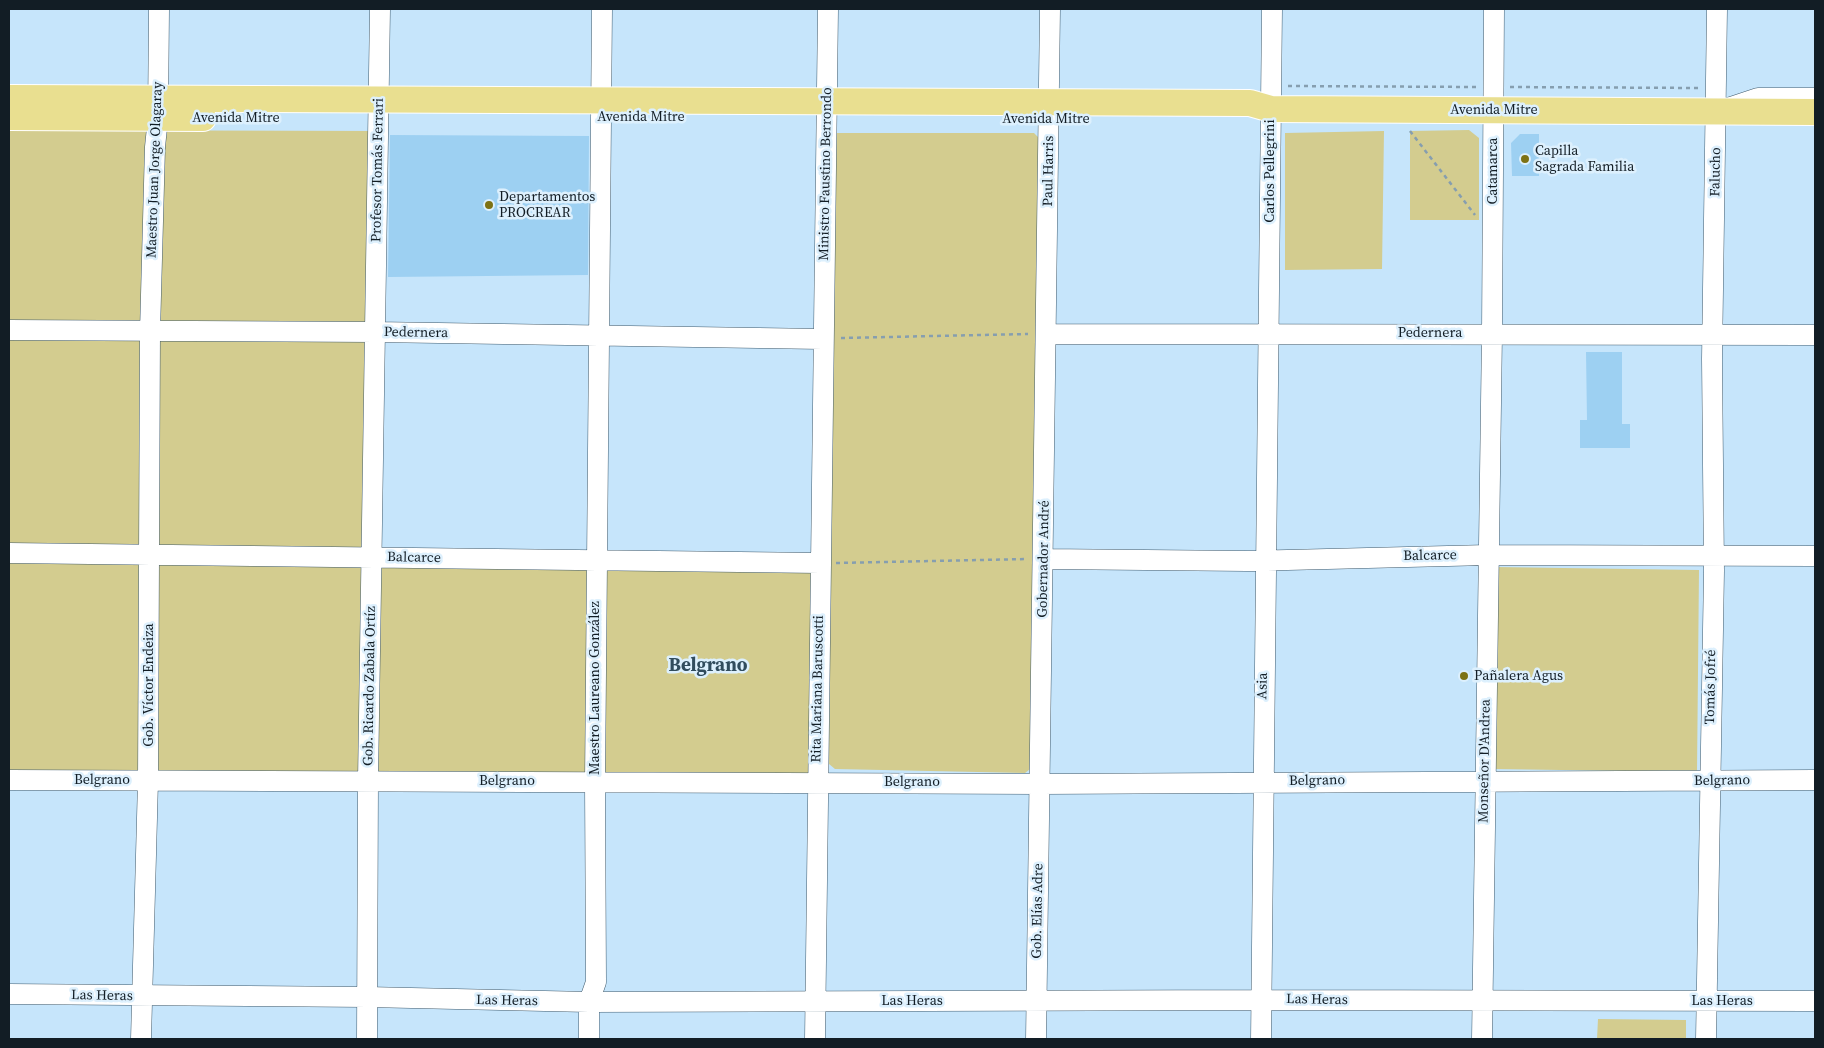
<!DOCTYPE html>
<meta charset="utf-8">
<style>
body{margin:0}
#map{position:relative;width:1824px;height:1048px;overflow:hidden;background:#c6e5fb;font-family:"Source Serif 4",serif}
canvas{display:block}
.frame{position:absolute;inset:0;border:10px solid #121d25;pointer-events:none}
</style>
<div id="map">
<canvas width="1824" height="1048"></canvas>
<div class="frame"></div>
</div>
<script>
const g = document.querySelector('canvas').getContext('2d');
g.lineJoin = 'round';
function fillPath(path, color) {
  g.fillStyle = color;
  g.fill(path, 'evenodd');
}
function strokePath(path, color, width, dash) {
  g.strokeStyle = color;
  g.lineWidth = width;
  g.lineCap = dash ? 'butt' : 'round';
  g.setLineDash(dash || []);
  g.stroke(path);
}
function write(font, color, halo, rows, align = 'center') {
  g.font = font + ' "Source Serif 4",serif';
  g.lineWidth = 5;
  g.setLineDash([]);
  g.textBaseline = 'middle';
  g.strokeStyle = halo;
  g.fillStyle = color;
  for (const [text, x, y, turn = 0] of rows) {
    g.save();
    g.translate(x, y);
    g.rotate((+turn || 0) * Math.PI / 180);
    g.textAlign = isNaN(turn) ? turn : align;
    if (halo) g.strokeText(text, 0, 0);
    g.fillText(text, 0, 0);
    g.restore();
  }
}
fillPath(new Path2D(`
 M9,130L379,131L372,558L820,563L817,782L9,779Z
 M1469,130L1479,138V220H1410V131Z
 M1384,131L1382,269L1285,270V133Z
 M836,133H1034L1039,138L1034,766L1025,773L835,769L829,764L833,137Z
 M1495,567L1699,570L1697,772L1493,769Z
 M1598,1019L1686,1020V1039H1597Z`), '#d3cc8f');
fillPath(new Path2D(`
 M1520,134H1539V176H1512L1511,143Z
 M390,135L589,136L588,275L388,277Z
 M1586,352H1622V424H1630V448H1580V420H1587Z`), '#9dd0f2');
const minor = new Path2D(`
 M1731,107L1758,98H1815
 M9,330L375,332L822,339
 M1046,334L1815,335
 M9,553L820,563
 M1044,559L1247,561L1488,555L1815,556
 M9,780L1040,784L1815,780
 M9,994L367,997L589,1002L1262,1000L1815,1001
 M141,1039L148,781L150,332L155,147L158,118L159,9
 M367,1039L368,780L380,9
 M589,1039V1002L596,982L595,782L602,9
 M815,1039L828,9
 M1036,1039L1050,9
 M1261,1039L1272,9
 M1482,1039L1492,333L1494,9
 M1706,1039L1714,571L1712,359L1717,9`);
const major = new Path2D(`
 M9,98L1250,103L1271,109L1815,112
 M9,117L203,118`);
strokePath(minor, '#405b6d', 21);
strokePath(major, '#fff', 28);
strokePath(new Path2D(`
 M1288,86L1477,87
 M1510,87L1700,88
 M1410,131L1475,215
 M841,338L1028,334
 M836,563L1026,559`), '#869eaf', 2.5, [4, 4]);
strokePath(minor, '#fff', 20);
strokePath(major, '#e9df90', 26);
for (const [x, y, r, color] of [
 [1525,159,5,"#7d7214"],
 [489,205,5,"#7d7214"],
 [1464,676,5,"#7d7214"]
]) {
  const dot = new Path2D();
  dot.arc(x, y, r, 0, 2 * Math.PI);
  g.fillStyle = color;
  g.fill(dot);
  strokePath(dot, '#ddf0fd', 2);
}
write('14px', '#121d25', '#ddf0fd', [
 ["Avenida Mitre",1494,110],
 ["Avenida Mitre",641,117],
 ["Avenida Mitre",236,118],
 ["Avenida Mitre",1046,119],
 ["Maestro Juan Jorge Olagaray",155,170,-88],
 ["Profesor Tomás Ferrari",378,170,-89],
 ["Paul Harris",1049,171,-89],
 ["Carlos Pellegrini",1270,171,-90],
 ["Catamarca",1493,171,-90],
 ["Falucho",1716,172,-89],
 ["Ministro Faustino Berrondo",826,174,-89],
 ["Pedernera",416,333,1],
 ["Pedernera",1430,333],
 ["Balcarce",1430,556,-1],
 ["Balcarce",414,558,1],
 ["Gobernador André",1044,559,-89],
 ["Gob. Víctor Endeiza",149,685,-90],
 ["Gob. Ricardo Zabala Ortíz",370,686,-89],
 ["Asia",1263,686,-89],
 ["Tomás Jofré",1711,687,-89],
 ["Maestro Laureano González",595,688,-90],
 ["Rita Mariana Baruscotti",818,689,-89],
 ["Monseñor D'Andrea",1485,761,-89],
 ["Belgrano",102,780],
 ["Belgrano",507,781],
 ["Belgrano",1317,781,-1],
 ["Belgrano",1722,781,-1],
 ["Belgrano",912,782],
 ["Gob. Elías Adre",1038,911,-89],
 ["Las Heras",102,996,1],
 ["Las Heras",1317,1000,1],
 ["Las Heras",507,1001,1],
 ["Las Heras",912,1001],
 ["Las Heras",1722,1001]
]);
write('14px', '#121d25', '#ddf0fd', [
 ["Capilla",1535,151],
 ["Sagrada Familia",1535,167],
 ["Departamentos",499,197],
 ["PROCREAR",499,213],
 ["Pañalera Agus",1474,676]
], 'left');
write('bold 19px', '#314c5d', '#ddf0fd', [
 ["Belgrano",708,666]
]);
</script>
